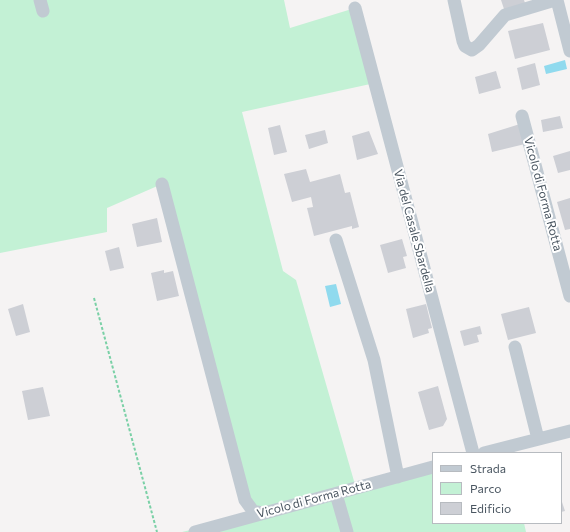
<!DOCTYPE html>
<style>
body{margin:0}
#map{position:relative;width:570px;height:532px;overflow:hidden;background:#f5f3f3;font-family:Commissioner,sans-serif}
canvas{display:block}
.legend{position:absolute;left:432px;top:452px;width:130px;height:72px;box-sizing:border-box;background:#fff;border:1px solid #b7bbc0;margin:0;padding:5px 7px;list-style:none;font-size:12px;color:#4a5661}
.legend li{display:flex;align-items:center;gap:8px;height:20px}
.legend b{width:20px;border:1px solid #b7bbc0}
</style>
<div id="map">
<canvas width="570" height="532"></canvas>
<ul class="legend">
<li><b style="height:5px;background:#c1cad2"></b>Strada</li>
<li><b style="height:11px;background:#c3f1d5"></b>Parco</li>
<li><b style="height:11px;background:#cdcfd5"></b>Edificio</li>
</ul>
</div>
<script>
const g = document.querySelector('canvas').getContext('2d');
g.lineJoin = 'round';
function fillPath(path, color) {
  g.fillStyle = color;
  g.fill(path, 'evenodd');
}
function strokePath(path, color, width, dash) {
  g.strokeStyle = color;
  g.lineWidth = width;
  g.lineCap = dash ? 'butt' : 'round';
  g.setLineDash(dash || []);
  g.stroke(path);
}
function write(font, color, halo, rows, align = 'center') {
  g.font = font + ' Commissioner,sans-serif';
  g.lineWidth = 4;
  g.setLineDash([]);
  g.textBaseline = 'middle';
  g.strokeStyle = halo;
  g.fillStyle = color;
  for (const [text, x, y, turn = 0] of rows) {
    g.save();
    g.translate(x, y);
    g.rotate((+turn || 0) * Math.PI / 180);
    g.textAlign = isNaN(turn) ? turn : align;
    if (halo) g.strokeText(text, 0, 0);
    g.fillText(text, 0, 0);
    g.restore();
  }
}
fillPath(new Path2D(`
 M0,0H284L290,28L355,8L375,83L242,112L283,271L296,280L356,488L433,467V523H524L526,532H182L262,513L243,494L162,184L107,208V232L0,253Z`), '#c3f1d5');
fillPath(new Path2D(`
 M565,60L567,69L546,74L544,66Z
 M336,284L341,304L330,307L325,286Z`), '#90daee');
fillPath(new Path2D(`
 M501,0H524L526,6L505,12Z
 M543,23L550,50L515,59L508,31Z
 M535,63L540,85L522,90L517,68Z
 M496,71L501,88L479,94L475,77Z
 M560,116L563,128L543,132L541,120Z
 M520,124L525,144L492,152L488,134Z
 M280,125L287,152L274,155L268,128Z
 M325,130L328,143L309,149L305,135Z
 M369,131L378,154L357,160L352,136Z
 M570,151V170L558,173L553,156Z
 M306,169L310,182L340,174L345,193L350,192L359,227L352,229V226L314,236L307,208L313,207L311,197L292,202L284,174Z
 M570,198V229L565,230L557,202Z
 M157,218L162,242L137,247L132,224Z
 M402,239L407,256L403,257L406,268L388,273L380,245Z
 M119,247L124,268L110,271L105,251Z
 M164,270V273L173,271L179,296L157,301L151,273Z
 M23,304L30,332L16,336L8,309Z
 M426,304L432,328L428,329L429,333L413,338L406,309Z
 M529,307L536,333L508,340L501,314Z
 M480,326L482,334L477,335L479,342L464,346L460,331Z
 M438,386L447,419L443,426L429,430L418,392Z
 M43,387L50,416L28,420L22,391Z
 M561,499L565,511L561,512Z`), '#cdcfd5');
strokePath(new Path2D(`
 M94,298L157,532`), '#7ad0a6', 2, [3, 2]);
strokePath(new Path2D(`
 M40,0L43,11
 M454,0L463,41L465,46L472,50L479,45L505,15L555,0
 M557,0L570,51
 M355,8L473,453
 M522,116L570,296
 M162,184L245,500L253,511L263,513
 M336,240L374,360L398,477
 M515,347L538,439
 M484,453L570,431
 M336,494L347,532
 M195,532L433,467`), '#c1cad2', 13);
write('12px', '#4a5661', '#fff', [
 ["Vicolo di Forma Rotta",543,194,75],
 ["Via del Casale Sbardella",414,231,75],
 ["Vicolo di Forma Rotta",314,499,-15]
]);
</script>
